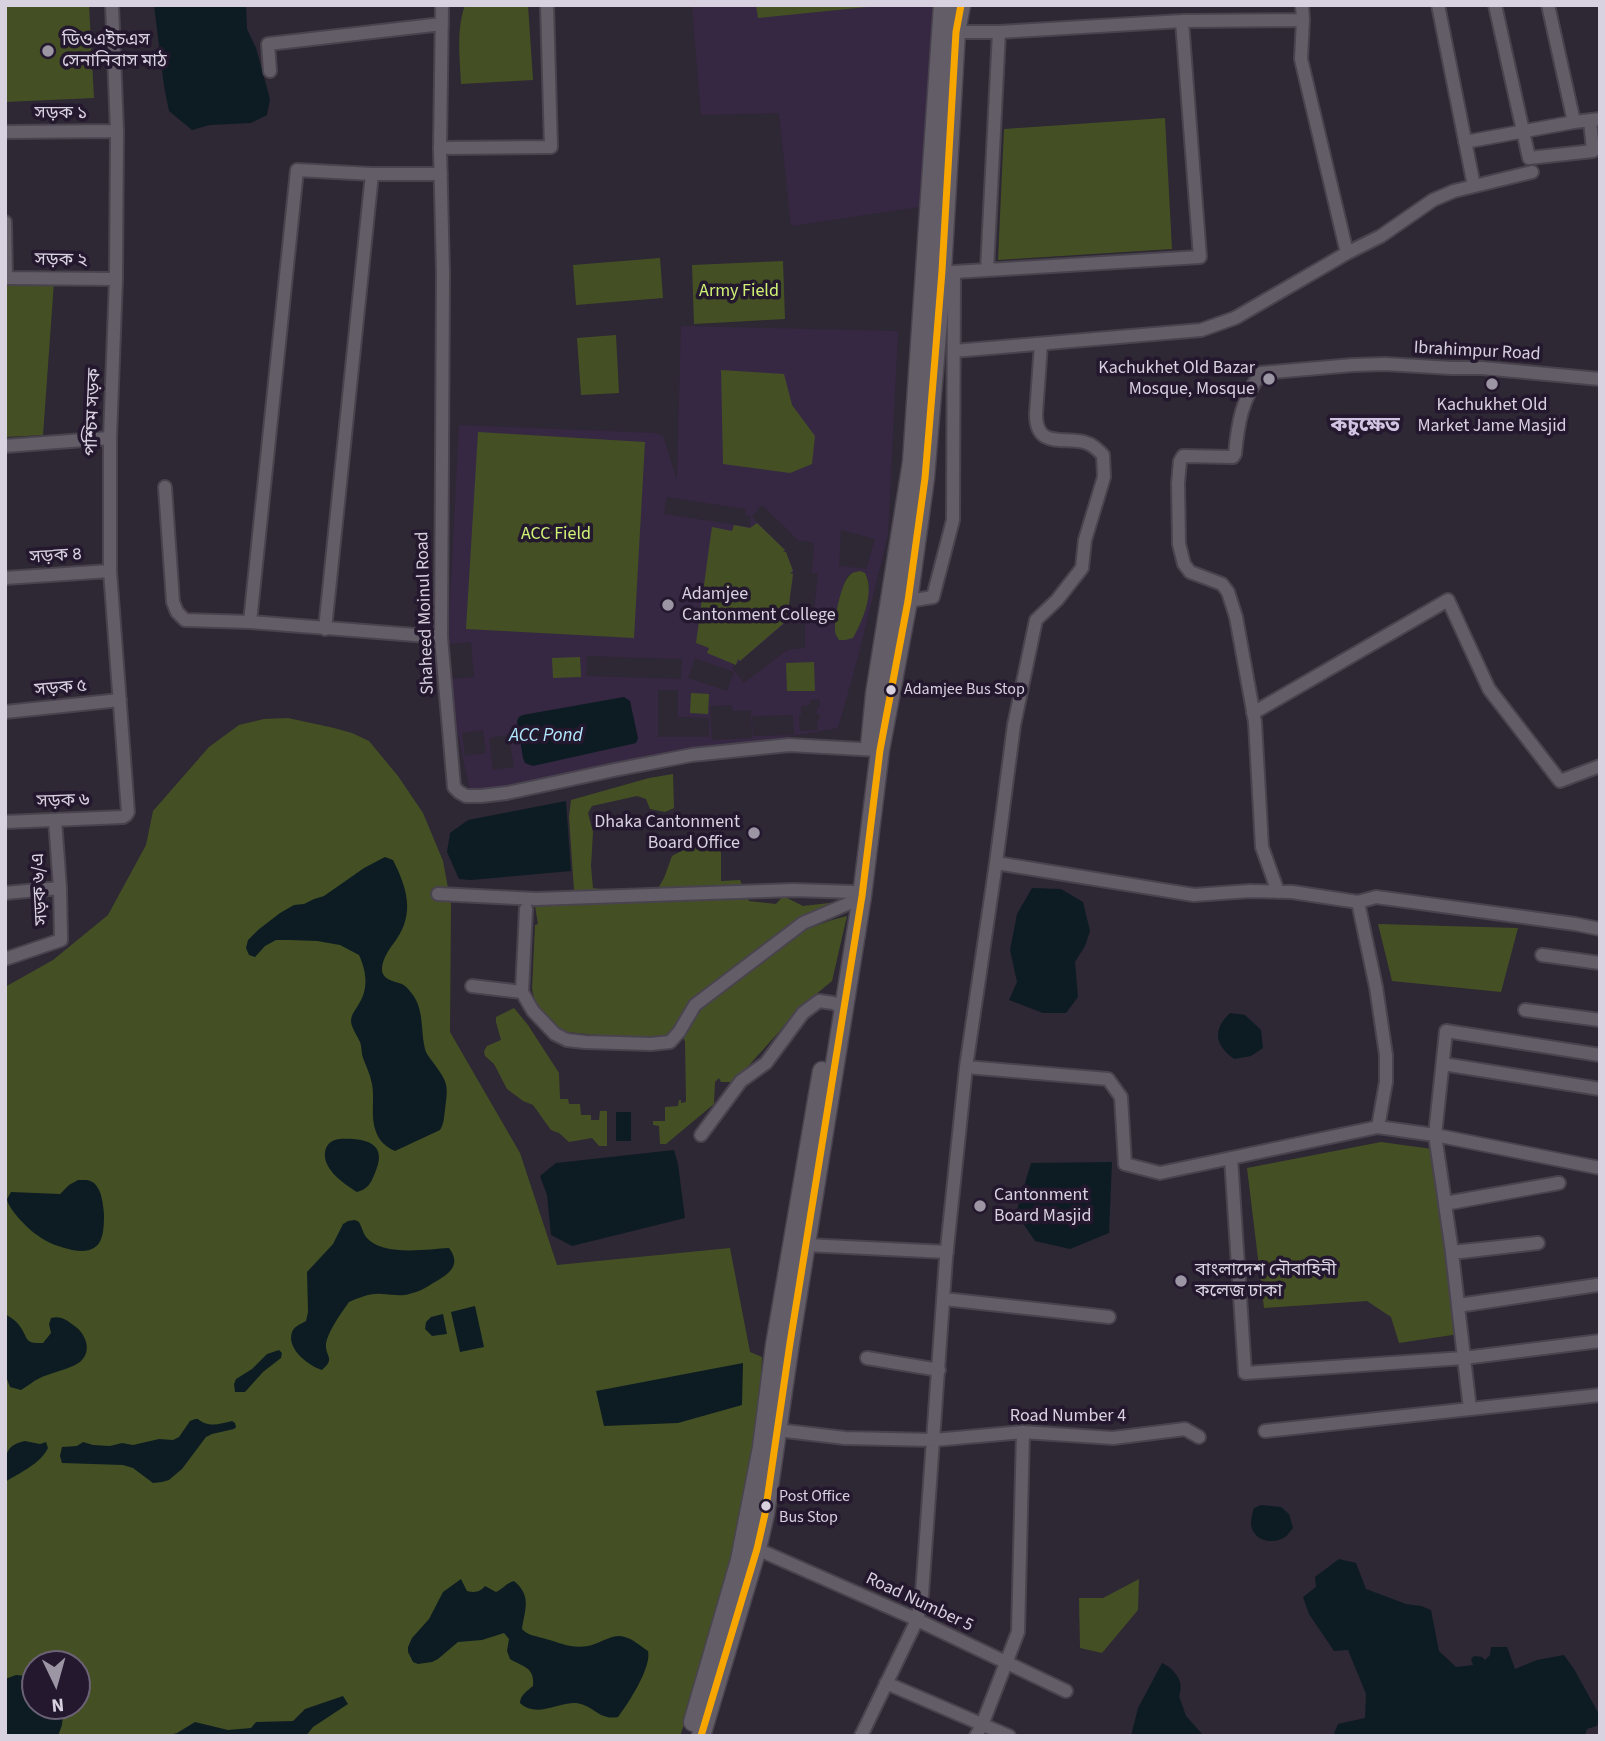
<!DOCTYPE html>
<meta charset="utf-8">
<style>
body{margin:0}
#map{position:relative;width:1605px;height:1741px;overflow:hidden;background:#2e2734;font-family:"Source Sans 3",sans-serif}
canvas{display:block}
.frame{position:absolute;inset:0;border:7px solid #d8d1e0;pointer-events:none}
.north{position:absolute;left:21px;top:1650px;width:70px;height:70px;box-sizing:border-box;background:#24182f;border:2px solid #6c6276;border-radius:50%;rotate:175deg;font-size:19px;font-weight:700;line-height:28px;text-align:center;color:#d8d1e0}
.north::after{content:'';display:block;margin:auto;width:24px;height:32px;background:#9c96a4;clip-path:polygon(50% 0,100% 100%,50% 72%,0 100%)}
</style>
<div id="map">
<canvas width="1605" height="1741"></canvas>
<div class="frame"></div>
<div class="north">N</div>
</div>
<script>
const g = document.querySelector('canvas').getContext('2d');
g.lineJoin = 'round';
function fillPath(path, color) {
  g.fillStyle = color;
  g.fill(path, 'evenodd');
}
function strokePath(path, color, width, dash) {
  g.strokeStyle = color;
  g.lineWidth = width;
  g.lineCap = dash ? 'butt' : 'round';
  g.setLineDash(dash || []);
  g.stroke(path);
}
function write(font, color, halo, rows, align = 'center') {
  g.font = font + ' "Source Sans 3","Noto Sans Bengali",sans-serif';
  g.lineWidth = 7;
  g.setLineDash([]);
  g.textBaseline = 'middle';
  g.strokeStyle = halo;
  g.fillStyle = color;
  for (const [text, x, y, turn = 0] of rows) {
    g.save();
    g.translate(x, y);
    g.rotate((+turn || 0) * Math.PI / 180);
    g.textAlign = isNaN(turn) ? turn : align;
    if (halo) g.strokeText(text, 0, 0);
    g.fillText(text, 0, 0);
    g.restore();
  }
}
fillPath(new Path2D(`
 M692,5H935L919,207L791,226L779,113L701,115Z
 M681,326L898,331L888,535L858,657L838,728L470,792L456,724L450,684L448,643L459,425L655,433L663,436L677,480ZM667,497L746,509L745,515L751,516L750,527L664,514ZM762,505L798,540L814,543L812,573H818L813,620L805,621V648L787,650L744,683L732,668L787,622L794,571L785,550L752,517ZM841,530L875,539L866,569L839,566ZM730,544L782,621L737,660L699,644ZM860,571L865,573L868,579L869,587L867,602L858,628L835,622L840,598L847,576L852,573ZM471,642L474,677L452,679L449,644ZM587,656L682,659L681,679L586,676ZM695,658L734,672L727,691L688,678ZM658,690H678V717L709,718V737H658ZM624,697L636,743L533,765H528L519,717L523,715ZM819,699L820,707L817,708V714H820V719L817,720L818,730L800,731L799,715H801V706L810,705V700ZM732,705L733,711L751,710L752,738L712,740L710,706ZM793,715L794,735L753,736L752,716ZM483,730L486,753L465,756L462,733ZM509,735L514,767L493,770L489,738Z`), '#362843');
fillPath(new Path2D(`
 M5,5H89L94,98L5,102Z
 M465,5H528L533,80L461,84C460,58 456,30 465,5Z
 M756,5H868L867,7L758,18Z
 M1165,118L1172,249L998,260L1004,129Z
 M660,258L663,298L576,305L573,265Z
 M783,261L785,319L694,324L692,265Z
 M54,282L43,435L5,437V285Z
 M616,335L619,393L581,395L577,338Z
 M721,370L784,374L792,405L815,436L812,464L790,473L723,464Z
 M478,432L645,442L634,638L466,629Z
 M757,523L785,550L783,552H786L793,571L790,573L793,574L787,620H783L784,623L740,661L738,659L736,665L707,653L709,648L696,643L710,541L712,527L732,531L734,525L750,528Z
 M860,571L865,573C875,592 863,620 853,638L845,640H839C838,638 837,637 836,635C832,625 841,582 850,575C853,572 856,572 860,571Z
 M580,657L581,677L553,678L552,658Z
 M814,662L815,691H787L786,663Z
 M691,693L709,694L708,714L690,713Z
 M288,718L334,728L352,733L369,741L398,776L423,813L443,861L451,904L450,1032L520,1153L557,1265L730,1248L750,1352L762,1357L757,1454L702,1674L680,1736H5V987L53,960L108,915L146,845L153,811L209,747L239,725L264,719ZM35,1664H77V1706H35Z
 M673,774L674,808L665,812L650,809L646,799L637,796L592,806L588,813L593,832L591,866L593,888L632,893L656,892L664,878L672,856L694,844L721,846V881L740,880L749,901L776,904L783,896L803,906L838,902L794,934L832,920L847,916L832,981L803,1005L734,1082H721L719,1078L715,1082L714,1104L666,1144H660L659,1126L653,1125V1121H665V1107L678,1106L679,1100H681V1103L686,1102L685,1042L682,1032L695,1014L706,1004L684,1011L672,1030L664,1037L608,1036L567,1032L554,1026L535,1001L532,989L535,925L538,924L535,906L541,902L575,905L569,817L571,800L649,778Z
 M1378,924L1518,928L1501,992L1392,981Z
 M514,1008L528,1025L559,1073L560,1099H568L569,1104H580L581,1115H591V1120H599L600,1111H607V1146H599L592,1138L569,1142L559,1133L551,1130L533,1105L523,1101L507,1089L494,1064L485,1056L484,1051L487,1046L501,1040L496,1022V1017Z
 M1381,1142L1432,1149L1459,1334L1399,1343L1391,1317L1367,1301L1264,1308L1247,1168Z
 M1139,1579L1138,1610L1102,1653L1080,1648L1079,1598H1103Z`), '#445024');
fillPath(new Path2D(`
 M246,5L247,29L256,48L270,99L267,115L251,123L210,125L192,130L169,111L164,86L154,5Z
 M624,697L630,701L638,738L636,743L533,766L525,763L523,758L517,721L519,717L523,715Z
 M566,801L571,871L471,880L459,879L447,852L450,833L468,820Z
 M385,857L393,860C407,888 415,913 396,940C390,948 382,959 382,969C382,980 394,981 402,984C406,986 410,991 413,995C425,1012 420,1033 426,1052C428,1056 432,1061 435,1065C449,1084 448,1087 445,1110C444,1117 444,1124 440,1130L395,1151C386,1147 380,1142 376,1132C370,1116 375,1100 372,1084C370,1074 366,1066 363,1058C361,1053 362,1047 360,1042C357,1035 352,1029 351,1022C351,1015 354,1012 357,1007C369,990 367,973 359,955L340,945L317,941L290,940H276L265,946L255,957L249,955L246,948L248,940L258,930L280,913L294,905L304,904L314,899L324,896L364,868Z
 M1032,888L1061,889L1083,902L1090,931L1085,946L1075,962L1078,997L1066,1013H1043L1009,1000L1017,982L1010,950L1017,914Z
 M1230,1013L1245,1015L1261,1030L1263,1048L1251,1056L1234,1059C1215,1045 1212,1030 1230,1013Z
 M616,1112H631V1141H616Z
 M339,1139C364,1138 389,1142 375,1173C371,1183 368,1189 357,1192C344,1184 319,1167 326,1148C329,1142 333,1140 339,1139Z
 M674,1150L678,1164L685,1218L572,1246L551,1235L547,1195L540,1176L556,1163Z
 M1112,1162L1109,1233L1070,1249L1035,1241L1016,1213L1031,1163Z
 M78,1180C84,1180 89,1179 94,1183C102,1190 103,1204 104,1214C104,1238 102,1255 72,1250C60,1247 47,1243 37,1235C28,1229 8,1209 7,1199L11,1192L60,1194L69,1185Z
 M355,1220L359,1222C362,1227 363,1233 366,1237C383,1257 426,1249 449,1248C462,1265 449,1274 435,1282C427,1287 419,1292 409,1294C400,1297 391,1294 381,1294C370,1293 359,1298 349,1302C342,1312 328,1331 326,1344C325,1357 336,1358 322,1370C309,1366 286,1349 292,1332C294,1326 301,1324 306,1321L308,1312L307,1272L333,1244L343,1224L348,1221Z
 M475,1306L484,1347L460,1352L451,1312Z
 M5,1314C10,1317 15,1320 19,1325C29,1338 23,1344 43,1343L51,1333L49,1324L51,1318C61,1315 68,1321 76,1327C86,1335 92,1351 81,1361C74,1368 50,1373 40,1378C33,1381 28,1386 21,1390L10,1387L5,1374Z
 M443,1314L447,1334L432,1336L425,1329L426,1322L431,1317Z
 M279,1350L282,1353L281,1358L263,1372L245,1392H235L234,1384L236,1379L252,1369L267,1354Z
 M743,1363L742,1405L678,1423L604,1426L596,1391Z
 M195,1419H198C208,1428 220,1424 232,1421L235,1423L236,1427L234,1429L212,1434L206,1437L182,1469L169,1480L162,1482L153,1483L133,1468L123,1465L62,1463L60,1456L62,1447L77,1446L83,1442L93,1445L110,1446L122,1443L133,1445L159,1439L173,1440L179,1437L190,1421Z
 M25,1441L40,1444L46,1442L48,1448C40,1464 21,1472 5,1482C5,1463 1,1445 25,1441Z
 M1261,1505L1281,1507L1289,1514L1293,1528C1290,1531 1288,1535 1285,1537C1275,1544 1259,1542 1253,1531C1249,1524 1252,1515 1254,1508Z
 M1339,1559L1356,1563L1366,1589L1406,1604L1421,1606L1431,1610L1439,1651L1456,1667L1473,1665L1471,1659L1474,1656L1482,1657L1485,1660L1490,1655L1491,1647H1507L1515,1669L1537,1660L1564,1655L1574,1669L1600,1716L1597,1726L1587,1729L1585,1736H1333L1338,1724L1365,1718L1366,1694L1348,1650L1334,1651L1309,1614L1303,1597L1316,1587L1315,1577Z
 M461,1579L467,1591C475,1593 480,1592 485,1586L496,1592C503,1589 506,1583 514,1581C532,1596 525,1609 522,1629C528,1636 537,1636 546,1639C561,1643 571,1649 588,1646C599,1644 608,1636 620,1636C631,1637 639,1645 648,1651C652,1667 628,1704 618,1717C599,1721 593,1704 575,1703C557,1703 536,1718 520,1703C520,1695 527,1691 533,1686C535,1667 523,1667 510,1659L507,1651L509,1639L504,1633L482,1640L458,1642L438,1659L432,1662L418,1664L413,1662L408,1652V1647L412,1638L429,1619L443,1592Z
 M1162,1663C1175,1669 1185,1682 1179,1696L1186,1716L1204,1736H1131L1138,1708Z
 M16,1675L28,1676L35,1679V1706H54L63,1715L62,1725L58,1736H5V1679Z
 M343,1696L348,1704L313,1727L306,1736H165L177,1733L195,1722L228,1730L251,1728L256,1722L293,1721L305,1709Z`), '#0d1c23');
const minor = new Path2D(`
 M442,5L440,148L443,274L441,637L454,787L459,792L466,796H481L507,793L614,770L692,755L789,745L878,750
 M1438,5L1474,186
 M1495,5L1529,158L1593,151L1590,120
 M1548,5L1574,122
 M1303,20L1301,59L1347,253
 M956,32H999L1182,21L1303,20L1302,5
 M270,71L268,44L442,24
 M5,132L117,131
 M1465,142L1574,122L1600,119
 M440,148L551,147L547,5
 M5,222L6,278
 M987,270L999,32
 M954,272L1200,257L1182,21
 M5,278L116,279
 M954,351L1201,330L1235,318L1347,253L1381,236L1433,200L1454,191L1532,172
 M5,446L110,438
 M165,487L173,602L177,612L185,620L250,622L441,637
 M5,578L110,571
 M908,601L933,597L953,520L954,272H948
 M250,622L297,170L372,174H441
 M325,629L372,174
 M5,712L120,700
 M1253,713L1448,600L1489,689L1560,781L1600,766
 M5,822L123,817L126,815L128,812L110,571V438L116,279L117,131L112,5
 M996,863L1194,895L1250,891L1292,892L1358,902L1376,897L1575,924L1600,929
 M1278,892L1262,847L1255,722L1236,617L1228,592L1222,584L1190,572L1184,564L1179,544L1178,483L1180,461L1183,456L1233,457L1235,454C1238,422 1242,399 1261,373L1353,365L1385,364L1451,368H1482L1600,379
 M5,893L60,888
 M438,894L536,899L794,890L853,892L862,896
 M1358,902L1376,987L1386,1055V1082L1378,1127
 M526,909L522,992L533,1011L555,1034L567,1040L585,1042L651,1044L670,1042L679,1032L695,1005L803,923L852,902L862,896
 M1542,955L1600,963
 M5,959L61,940L60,888L55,820
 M472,986L522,992
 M1525,1010L1600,1020
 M1600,1055L1446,1031L1435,1135L1445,1203L1559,1183L1445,1204L1452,1252L1538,1243L1452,1253L1458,1305L1597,1285L1458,1306L1464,1358L1600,1341
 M1443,1064L1600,1089
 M966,1067L1108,1079L1121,1097L1125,1164L1160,1173L1378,1127L1435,1135L1600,1168
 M701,1135L741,1081L766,1063L803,1013L819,1001L833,1003L844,1008
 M1231,1158L1245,1373L1464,1358
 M806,1245L947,1252
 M944,1299L1109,1317
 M1471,1357L1464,1358L1470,1409L1600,1395
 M867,1358L939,1370
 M777,1430L845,1438L934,1440L1023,1432L1113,1438L1185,1429L1199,1437
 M1265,1431L1470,1409
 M757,1549L909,1616L1066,1691
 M886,1683L1009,1736
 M861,1736L917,1620L922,1594L946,1258L966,1067L996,863L1014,725L1036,620L1057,600L1082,568L1085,540L1104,477L1103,455C1097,449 1092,444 1084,442C1061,437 1036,448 1036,414L1041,344
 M976,1736L982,1725L1018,1632L1023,1432`);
const secondary = new Path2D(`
 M870,746L875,694L912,462L943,5
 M693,1722L740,1560L762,1447L775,1345L822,1071
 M701,1736L757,1549L765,1514L790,1343L862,896L880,750L908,601L925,478L935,358L942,271L956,32L961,5`);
strokePath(minor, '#49434e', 16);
strokePath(secondary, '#49434e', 21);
strokePath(minor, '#625d67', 12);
strokePath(secondary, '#625d67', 18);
strokePath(new Path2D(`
 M701,1736L757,1549L765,1514L790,1343L862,896L880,750L908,601L925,478L935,358L942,271L956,32L961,5`), '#f7a600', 7);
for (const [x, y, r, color] of [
 [48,51,7,"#9c96a4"],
 [1269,379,7,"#9c96a4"],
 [1492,384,7,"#9c96a4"],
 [668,605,7,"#9c96a4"],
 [891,690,6,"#d8d1e0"],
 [754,833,7,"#9c96a4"],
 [980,1206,7,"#9c96a4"],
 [1181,1281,7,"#9c96a4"],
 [766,1506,6,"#d8d1e0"]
]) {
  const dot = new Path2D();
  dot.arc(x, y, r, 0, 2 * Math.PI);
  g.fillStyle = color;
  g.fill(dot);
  strokePath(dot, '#24182f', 2.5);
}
write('16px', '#d8d1e0', '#24182f', [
 ["Adamjee Bus Stop",904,690],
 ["Post Office",779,1497],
 ["Bus Stop",779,1518]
], 'left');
write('18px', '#d8d1e0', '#24182f', [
 ["ডিওএইচএস",62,41],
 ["সেনানিবাস মাঠ",62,62],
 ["Kachukhet Old Bazar",1255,369,"right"],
 ["Mosque, Mosque",1255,390,"right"],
 ["Kachukhet Old",1492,406,"center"],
 ["Market Jame Masjid",1492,427,"center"],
 ["Adamjee",682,595],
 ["Cantonment College",682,616],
 ["Dhaka Cantonment",740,823,"right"],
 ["Board Office",740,844,"right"],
 ["Cantonment",994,1196],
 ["Board Masjid",994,1217],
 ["বাংলাদেশ নৌবাহিনী",1195,1271],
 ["কলেজ ঢাকা",1195,1292]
], 'left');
write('18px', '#d8d1e0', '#24182f', [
 ["সড়ক ১",61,114],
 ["সড়ক ২",61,261,1],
 ["Ibrahimpur Road",1477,352,3],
 ["পশ্চিম সড়ক",94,412,-88],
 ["সড়ক ৪",56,557,-4],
 ["Shaheed Moinul Road",426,613,-92],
 ["সড়ক ৫",61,689,-5],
 ["সড়ক ৬",63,802,-2],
 ["সড়ক ৬/এ",41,889,-93],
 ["Road Number 4",1068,1417],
 ["Road Number 5",919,1603,25]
]);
write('18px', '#cff275', '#24182f', [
 ["Army Field",739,292],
 ["ACC Field",556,535]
]);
write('italic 19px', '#b2e9fe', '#24182f', [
 ["ACC Pond",546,737]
]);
write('bold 21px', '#d2c3e2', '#24182f', [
 ["কচুক্ষেত",1365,426]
]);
</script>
